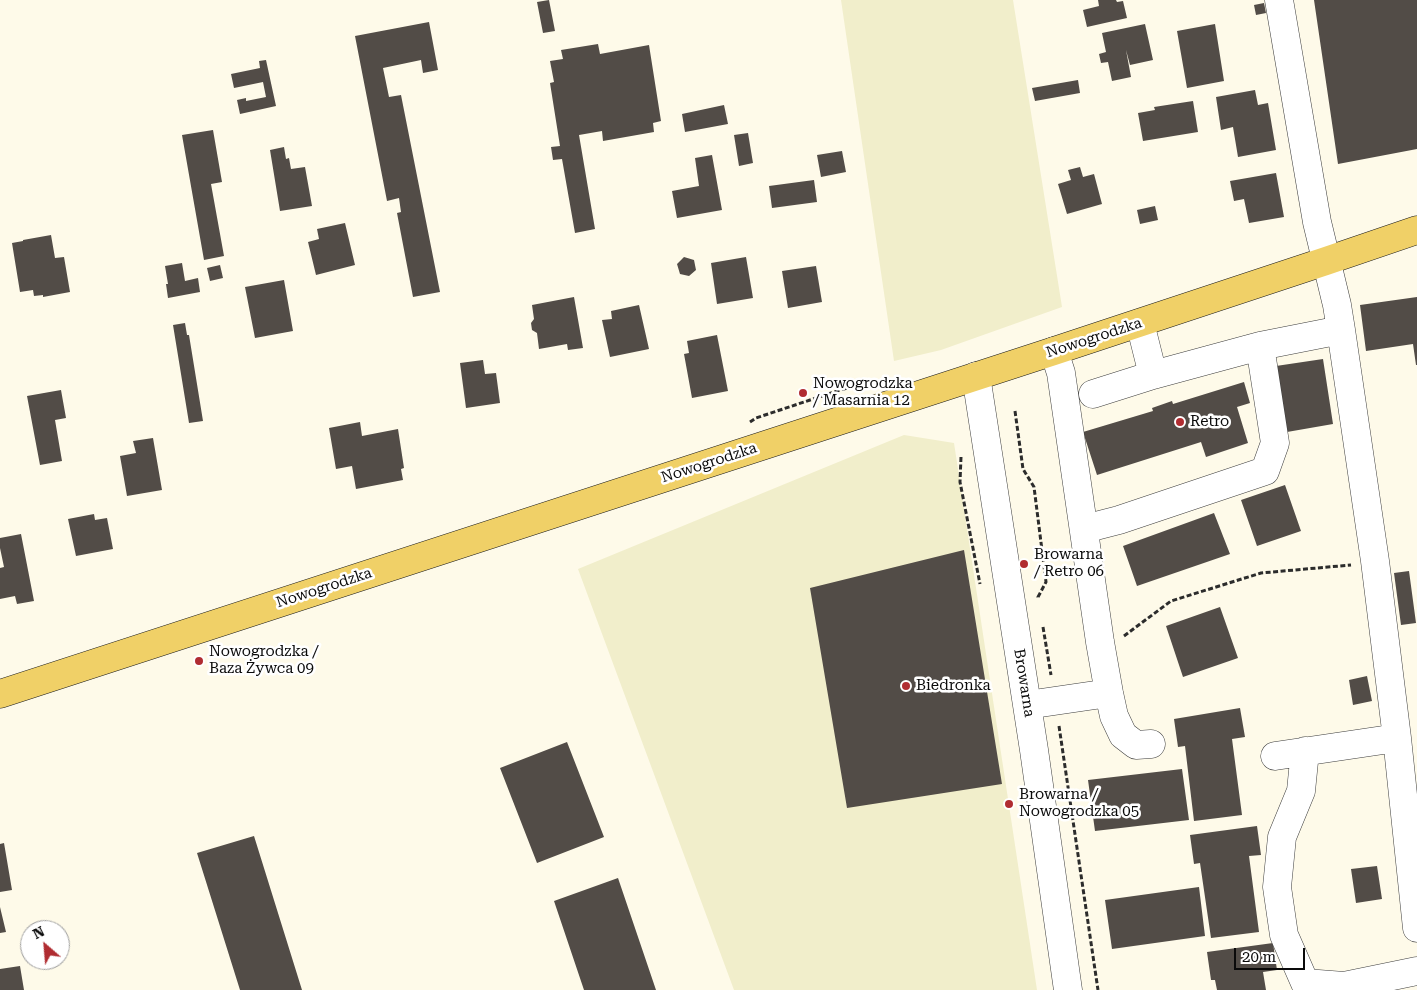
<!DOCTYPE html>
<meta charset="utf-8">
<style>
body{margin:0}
#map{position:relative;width:1417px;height:990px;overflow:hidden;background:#fefae9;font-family:"Roboto Serif",serif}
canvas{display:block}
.north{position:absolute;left:20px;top:920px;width:50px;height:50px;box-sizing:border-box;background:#fff;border:1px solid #9d9d9d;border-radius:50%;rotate:333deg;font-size:14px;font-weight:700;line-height:20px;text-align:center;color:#0a0a0a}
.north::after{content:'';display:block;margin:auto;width:18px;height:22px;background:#b02c31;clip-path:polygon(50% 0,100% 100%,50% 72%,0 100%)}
.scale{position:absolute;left:1234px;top:948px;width:71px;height:22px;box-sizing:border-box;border:2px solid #0a0a0a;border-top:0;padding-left:6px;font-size:15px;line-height:18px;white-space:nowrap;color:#0a0a0a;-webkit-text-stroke:4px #fff;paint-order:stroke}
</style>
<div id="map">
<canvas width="1417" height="990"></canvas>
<div class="north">N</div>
<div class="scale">20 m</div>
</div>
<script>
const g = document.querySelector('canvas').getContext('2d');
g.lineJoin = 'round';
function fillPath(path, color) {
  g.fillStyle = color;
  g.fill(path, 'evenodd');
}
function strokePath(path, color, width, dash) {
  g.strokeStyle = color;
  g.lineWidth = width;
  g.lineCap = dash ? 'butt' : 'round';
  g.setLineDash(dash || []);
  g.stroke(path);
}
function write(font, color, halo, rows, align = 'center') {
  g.font = font + ' "Roboto Serif",serif';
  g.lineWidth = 5;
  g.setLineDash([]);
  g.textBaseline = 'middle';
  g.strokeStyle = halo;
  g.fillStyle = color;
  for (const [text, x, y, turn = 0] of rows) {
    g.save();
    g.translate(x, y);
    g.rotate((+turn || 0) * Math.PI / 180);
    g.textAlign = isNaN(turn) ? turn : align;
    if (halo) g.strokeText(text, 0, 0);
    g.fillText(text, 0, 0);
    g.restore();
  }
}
fillPath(new Path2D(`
 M841,0H1013L1062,307L941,350L894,361Z
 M904,435L954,443L1037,990H734L578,569Z`), '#f1eecb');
fillPath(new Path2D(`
 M549,0L555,31L543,33L537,2Z
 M1098,0H1116L1117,2L1123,1L1127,18L1087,27L1083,10L1099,6Z
 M1314,0H1417V149L1338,164Z
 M1264,3L1266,13L1256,15L1254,5Z
 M429,22L438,70L423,73L421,60L383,68L389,97L401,95L440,292L413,297L397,213L401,212L399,198L387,201L355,36Z
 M1145,24L1153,60L1130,65L1126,50L1131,77L1112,81L1108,62L1101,63L1099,54L1106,52L1102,33Z
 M1215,24L1224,81L1187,88L1177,31Z
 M598,44L600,54L649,45L661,121L653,123L654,132L603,141L602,131L579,135L595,229L575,233L562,159L553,160L551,147L560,146L550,83L554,82L550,61L563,59L561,50Z
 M266,60L276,106L240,114L237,100L246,98V101L266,97L263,82L234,88L231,74L260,68L259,61Z
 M1078,80L1080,93L1035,101L1032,88Z
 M1255,90L1258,105L1268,103L1276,150L1238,157L1233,127L1221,130L1216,97Z
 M1193,101L1198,132L1143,141L1138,113L1155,110L1154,107Z
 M724,105L728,124L685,132L682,114Z
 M213,130L222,182L211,184L224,256L204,260L182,135Z
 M748,133L753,163L739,166L734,135Z
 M284,147L286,159L289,158L291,169L305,167L312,206L280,211L270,150Z
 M842,151L846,172L821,177L817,155Z
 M712,155L722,210L677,218L672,191L699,186L695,158Z
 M1080,167L1083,177L1094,174L1102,204L1067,214L1058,184L1071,180L1068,170Z
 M1276,173L1284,217L1249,223L1244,199L1234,201L1230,181Z
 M814,180L817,202L772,208L769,186Z
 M1155,206L1158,220L1140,224L1137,210Z
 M345,223L355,265L316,275L308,242L319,239L317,229Z
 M51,235L55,258L64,257L70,292L43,297V295L34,296L33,290L20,292L12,243L23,241V240Z
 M684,257L694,260L696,270L689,276L680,274L677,264Z
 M746,257L753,298L717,304L711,263Z
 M182,263L185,281L198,278L200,292L168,298L166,284H168L165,266Z
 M220,265L223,278L210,281L207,268Z
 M816,266L822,302L788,308L782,271Z
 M284,280L293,331L255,338L245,287Z
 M574,297L583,348L568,350L567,344L539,349L537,333L532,330L531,323L534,319L532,305Z
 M1417,297V365H1416L1413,344L1366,351L1360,305Z
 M639,305L649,349L610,357L602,320L612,319L611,311Z
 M185,323L187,335H189L203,421L189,423L173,325Z
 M717,335L728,391L692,398L684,354L689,353L687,341Z
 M1323,359L1333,424L1287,432L1276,366Z
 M483,360L485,374L496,373L500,403L466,408L460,363Z
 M1244,382L1250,403L1237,407L1248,443L1206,457L1201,442L1097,475L1083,432L1153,411L1152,408L1172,401L1173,404Z
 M61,390L66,418L55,420L62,461L40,465L27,396Z
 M360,422L362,436L398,429L404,468L401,469L403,480L356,489L352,466L336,469L329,428Z
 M153,438L162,490L127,496L120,456L136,453L133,441Z
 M1285,485L1301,531L1257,546L1241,500Z
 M1214,513L1230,554L1137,586L1123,546Z
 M94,514L95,520L107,518L113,549L76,556L68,519Z
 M21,534L34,601L17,604L15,596L0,599V568L4,567L0,548V538Z
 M964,550L1002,784L847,808L810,588Z
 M1409,571L1416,623L1401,625L1394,573Z
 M1220,607L1238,658L1183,677L1166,626Z
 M1367,676L1372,701L1353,705L1349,680Z
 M1240,708L1245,737L1232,739L1242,815L1194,821L1185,746L1178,747L1174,719Z
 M567,742L604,837L537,863L500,768Z
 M1182,769L1189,820L1095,831L1088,780Z
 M1257,826L1261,855L1249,856L1259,932L1211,938L1200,863L1194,864L1190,835Z
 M254,836L302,990H240L197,853Z
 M4,843L12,890L0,892V844Z
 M1377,866L1382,899L1356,903L1351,869Z
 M618,878L656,990H584L554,901Z
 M1199,887L1205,936L1112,949L1105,900Z
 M0,907L6,932L0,933Z
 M1273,943L1277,970L1263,972L1266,990H1217L1215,980H1211L1207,952Z
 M20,966L24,990H0V969Z`), '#524c47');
const minor = new Path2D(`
 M1279,0L1317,222L1337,305L1341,330L1375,561L1397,738L1417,928
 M1140,323L1153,375
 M1260,346L1341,330
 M1054,351L1061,373L1100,642L1109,693L1114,716L1123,735L1136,745L1151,744
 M976,376L1034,750L1068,990
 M1084,529L1119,520L1265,471L1275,443L1260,346L1153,375L1093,394
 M1027,705L1109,693
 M1305,751L1301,791L1282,837L1277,887L1284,935L1305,983L1344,986L1417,971
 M1275,756L1397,738`);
const major = new Path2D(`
 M0,694L1054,351L1326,261L1417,230`);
strokePath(minor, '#3d3d3d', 29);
strokePath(major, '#1b1b1b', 29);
strokePath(new Path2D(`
 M1015,411L1023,469L1034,487L1046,582L1038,597L1039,599
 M750,422L756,418L840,390L860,385
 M961,457L960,482L980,584
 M1043,627L1051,675
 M1124,636L1171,601L1261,573L1351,565
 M1059,726L1098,990`), '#2c2c2c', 3, [5, 2.5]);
strokePath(minor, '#fff', 28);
strokePath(major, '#f0d067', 28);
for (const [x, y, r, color] of [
 [803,393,5,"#b02c31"],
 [1180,422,5,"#b02c31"],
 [1024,564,5,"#b02c31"],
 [199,661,5,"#b02c31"],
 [906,686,5,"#b02c31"],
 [1009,804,5,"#b02c31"]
]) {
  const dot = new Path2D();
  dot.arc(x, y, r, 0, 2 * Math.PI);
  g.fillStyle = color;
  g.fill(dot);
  strokePath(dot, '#fff', 2);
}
write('15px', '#0a0a0a', '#fff', [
 ["Nowogrodzka",1094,338,-18],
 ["Nowogrodzka",709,463,-18],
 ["Nowogrodzka",324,588,-18],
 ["Browarna",1024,683,81]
]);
write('15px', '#0a0a0a', '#fff', [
 ["Nowogrodzka",813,384],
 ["/ Masarnia 12",813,401],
 ["Retro",1190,422],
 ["Browarna",1034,555],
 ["/ Retro 06",1034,572],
 ["Nowogrodzka /",209,652],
 ["Baza Żywca 09",209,669],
 ["Biedronka",916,686],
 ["Browarna /",1019,795],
 ["Nowogrodzka 05",1019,812]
], 'left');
</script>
